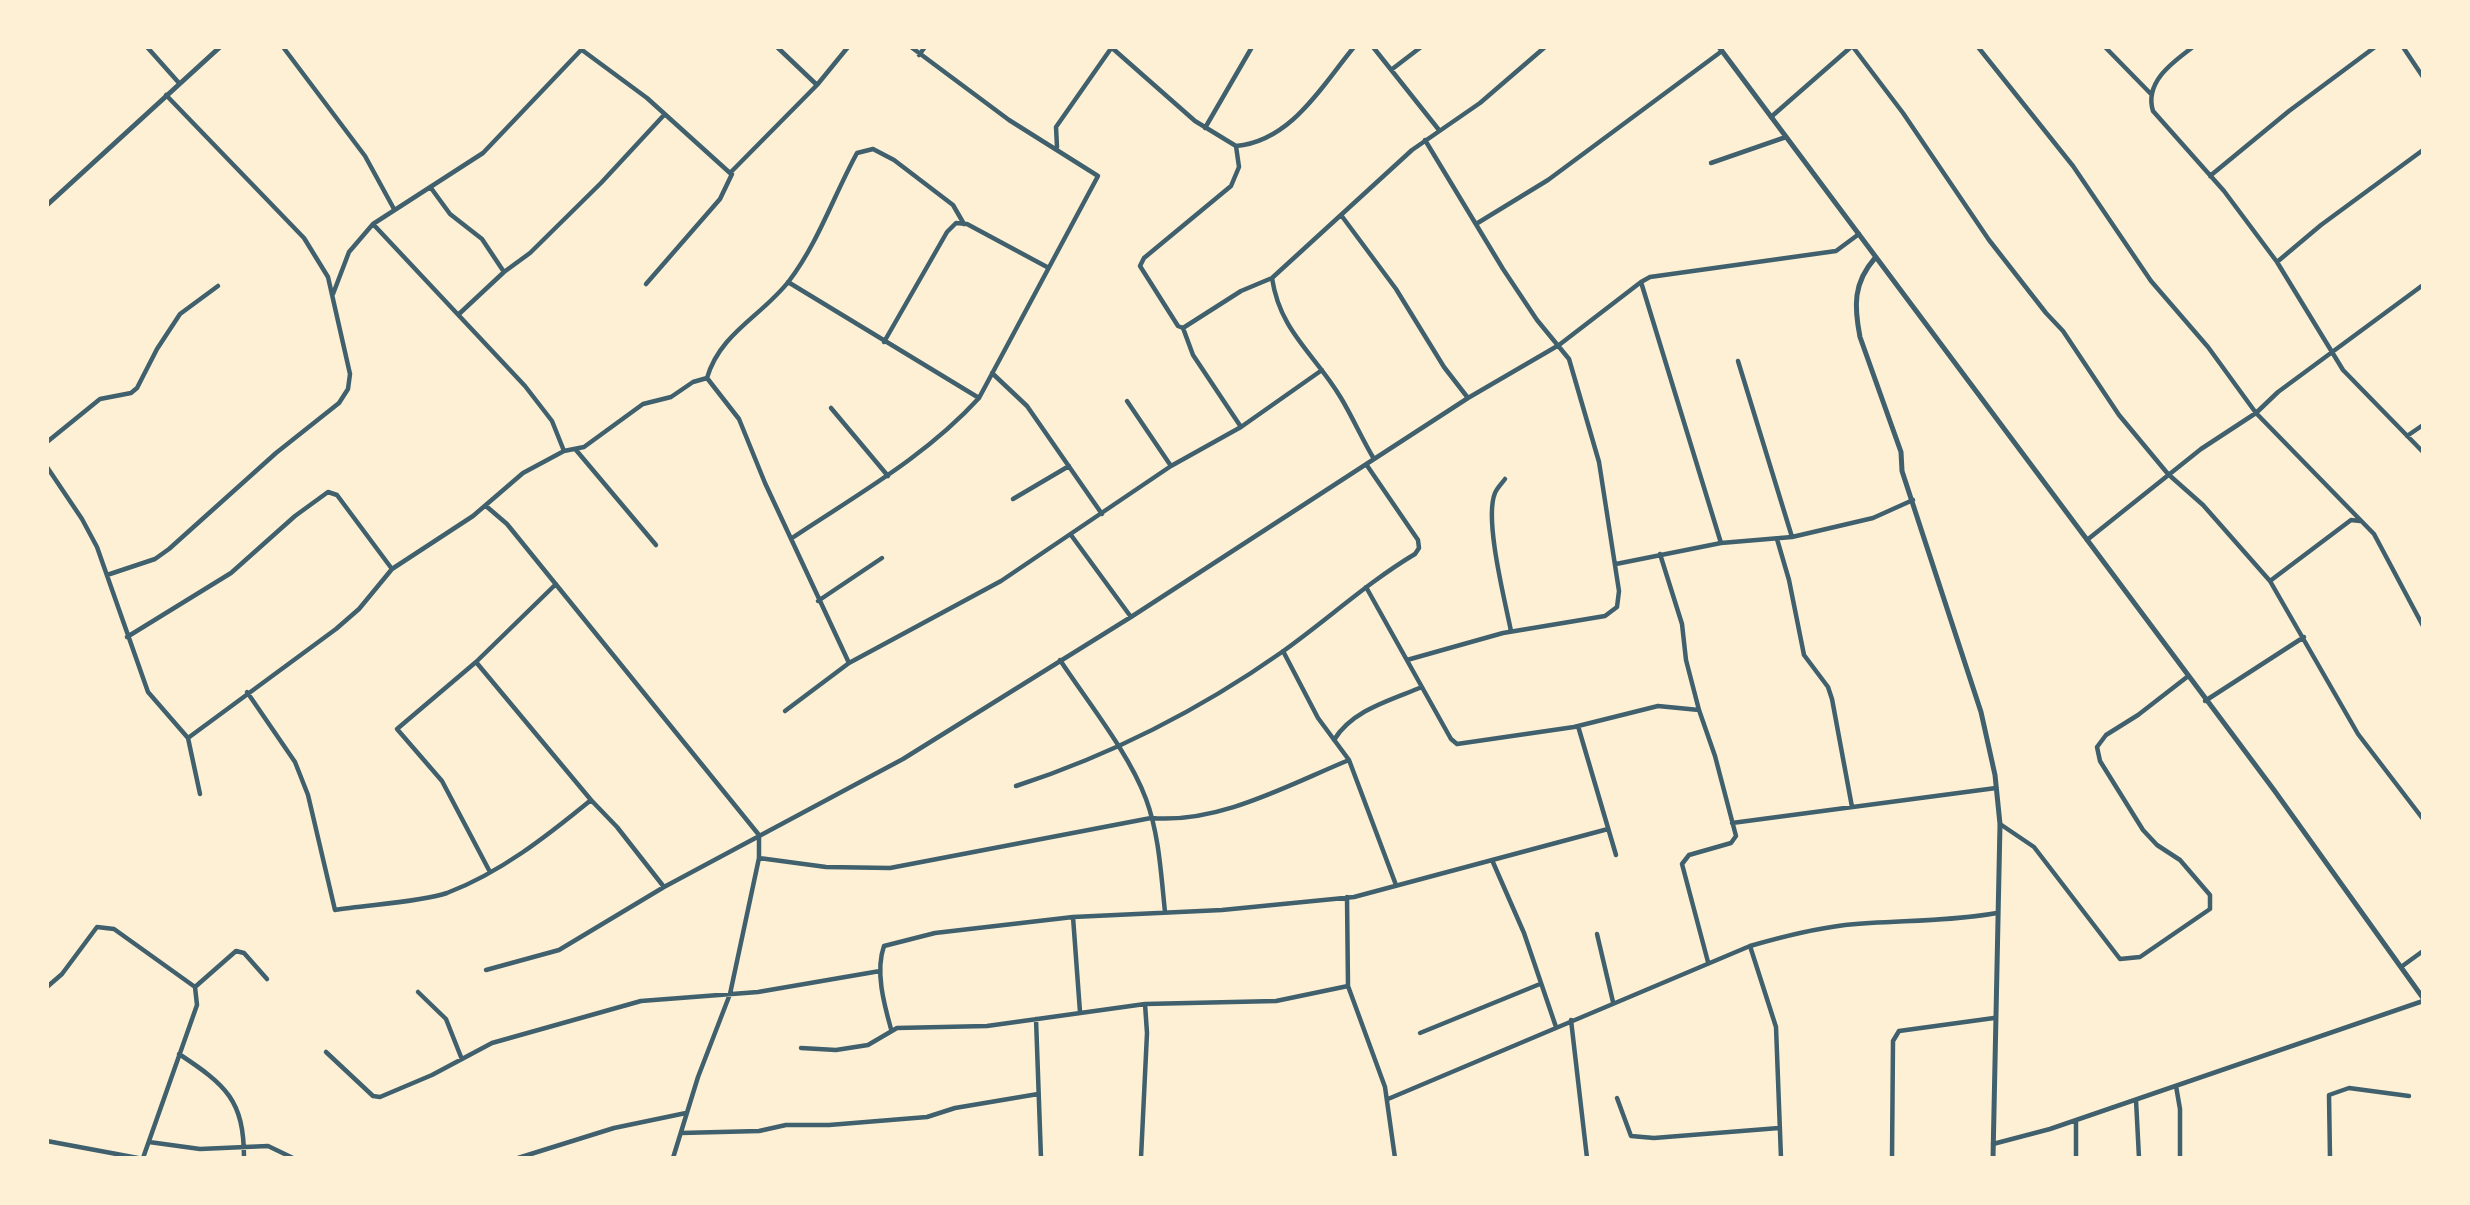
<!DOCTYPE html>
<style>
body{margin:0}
#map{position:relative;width:2470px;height:1205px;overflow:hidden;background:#fdf0d5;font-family:Manrope,sans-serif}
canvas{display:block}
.frame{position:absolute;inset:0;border:49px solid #fdf0d5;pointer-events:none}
</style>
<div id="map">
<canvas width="2470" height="1205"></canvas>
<div class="frame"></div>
</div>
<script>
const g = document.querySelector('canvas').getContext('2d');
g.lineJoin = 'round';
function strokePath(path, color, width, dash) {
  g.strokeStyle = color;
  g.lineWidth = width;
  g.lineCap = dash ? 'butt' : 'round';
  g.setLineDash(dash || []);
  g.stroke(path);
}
strokePath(new Path2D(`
 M147,47L179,83
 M283,47L365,156L394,209
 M777,47L817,85
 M1111,47L1195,121L1236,146C1291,141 1321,87 1354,47
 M1373,47L1439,130
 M1853,47L1903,113L1989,240L2046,313L2063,331L2119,415L2168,474L2203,505L2270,581L2358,734L2423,819
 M1978,47L2073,166L2151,281L2208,347L2256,413L2374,534L2423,626
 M2105,47L2151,94
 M2193,47C2173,62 2144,82 2153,111L2224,191L2277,262L2343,370L2423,452
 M2403,47L2423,77
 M582,50L647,98L730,173L817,85L848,47
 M919,55L925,47
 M1391,70L1421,47
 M1771,117L1851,47
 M1205,128L1252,47
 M1236,146L1239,167L1231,186L1144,258L1140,266L1178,326L1183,328L1241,291L1272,278L1412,150L1480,103L1545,47
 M1057,147L1056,127L1112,47
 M1711,163L1786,137
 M2210,176L2289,111L2375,47
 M431,188L450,214L482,239L504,272L530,253L601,183L664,115
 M1341,215L1396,289L1444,367L1468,398
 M373,224L525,386L552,421L564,451
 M1476,224L1548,180L1722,51
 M2277,262L2321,225L2423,150
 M1272,278C1280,332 1315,354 1341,398C1353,418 1362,439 1374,459
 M788,282L979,398
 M1641,282L1721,543
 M646,284L720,199L732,174
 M333,294L349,252L373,224L483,153L583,48
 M459,314L504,272
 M1183,328L1193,355L1241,427
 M884,342L947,232L956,223L967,224L1047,267
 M1738,361L1792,537
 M992,373L1027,406L1102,514
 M707,378L739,419L765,483L849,663
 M1127,401L1171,466
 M831,408L888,476
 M2407,436L2423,425
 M47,442L100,399L131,393L137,388L157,349L180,314L218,286
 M576,450L656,545
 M47,467L82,519L97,547L148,692L188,738L200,794
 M1505,479C1502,483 1497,488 1495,493C1484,519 1505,601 1511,631
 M1013,499L1069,466
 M486,506L507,524L759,835V858L730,994L698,1077L673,1158
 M1071,535L1131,617
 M792,538C858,494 925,457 979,398L1098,176L1009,120L911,47
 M1777,539L1789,580L1804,655L1828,687L1832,699L1852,807
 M2087,540L2201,449L2256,413L2278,392L2423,285
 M1660,554L1682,624L1686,660L1699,710L1715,756L1736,836L1731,843L1689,855L1682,864L1708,962
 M1616,564L1721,543L1792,537L1873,518L1913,500
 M107,575L155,559L169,549L276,453L339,403L348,389L350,374L328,277L304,238L166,95
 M2270,581L2351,520L2360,521
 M1366,587L1451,739L1457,744L1574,727L1658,706L1699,710
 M818,601L882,558
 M127,637L231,573L295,516L328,492L337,495L392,569
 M1283,651L1318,718L1349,760L1396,885
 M1060,660C1087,701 1129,753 1146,799C1159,834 1161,874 1165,912
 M1407,660L1503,633L1605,616L1617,607L1619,591L1599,462L1569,359L1537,320L1503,269L1425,140
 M476,662L591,800L617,827L664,887
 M247,692L295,762L308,795L335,910C365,905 421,902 447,893C500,873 547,836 591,800
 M2205,701L2304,637
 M785,711L849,663L1001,581L1171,466L1241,427L1322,370
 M1578,726L1616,855
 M188,738L336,629L359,609L392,569L473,516L523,473L564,451L584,447L643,404L671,397L693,382L707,378C720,333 762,316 789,281C818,243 834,195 857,153L873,149L894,160L953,205L964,224
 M1334,740C1352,710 1391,700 1422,687
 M1016,786C1111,755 1201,709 1282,652C1327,620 1368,582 1415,554L1419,548L1418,540L1366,464
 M1732,823L1996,788
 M2000,824L2034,847L2120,959L2140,957L2210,909V895L2180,860L2157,845L2143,830L2100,761L2097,747L2106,735L2138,715L2187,677
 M759,858L826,867L890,868L1151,818C1219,824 1288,785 1349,760
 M1492,860L1524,933L1556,1027
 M490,872L442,781L397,729L476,662L556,584
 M1347,897L1348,986L1385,1087L1395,1158
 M1073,917L1080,1012
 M1597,934L1613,1002
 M1750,946L1776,1027L1781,1158
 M2401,967L2423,951
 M486,970L559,950L664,887L903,759L1131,617L1468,398L1559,345L1641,282L1650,277L1836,251L1859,234
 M47,987L62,974L97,927L114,929L195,987L197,1005L143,1158
 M195,987L236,951L244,953L267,979
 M418,992L446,1019L461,1057
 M1036,1019L1041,1158
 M1571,1020L1587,1158
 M891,1029C884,1004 875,971 884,946L935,933L1073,917L1222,910L1354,897L1608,829
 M1420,1033L1540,984
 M801,1048L836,1050L868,1045L897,1028L987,1026L1145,1004L1276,1001L1348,986
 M326,1052L373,1096L380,1097L432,1075L492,1043L641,1001L758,992L880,971
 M179,1054C226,1085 244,1100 244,1158
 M2176,1086L2180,1109V1158
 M1617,1098L1631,1136L1654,1138L1779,1128
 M1388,1099L1750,946C1781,937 1813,929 1845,925C1896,920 1947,922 1997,913
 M2136,1100L2139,1158
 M681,1133L759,1131L786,1125H829L927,1117L955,1108L1038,1094
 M47,1141L138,1158
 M149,1142L200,1149L268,1146L293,1158
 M1993,1144L2050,1129L2423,1001
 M518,1158L614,1128L686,1113
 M1141,1158L1147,1033L1145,1004
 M1892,1158L1893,1041L1899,1031L1994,1018
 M2076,1158V1120
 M2330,1158L2329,1095L2349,1088L2409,1096`), '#3f606c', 4.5);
strokePath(new Path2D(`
 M1719,47L2274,790L2423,998
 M47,205L220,47
 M1875,258C1853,283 1854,306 1860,337L1901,452L1902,471L1981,712L1995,775L2000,824L1993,1158`), '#3f606c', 5);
</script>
